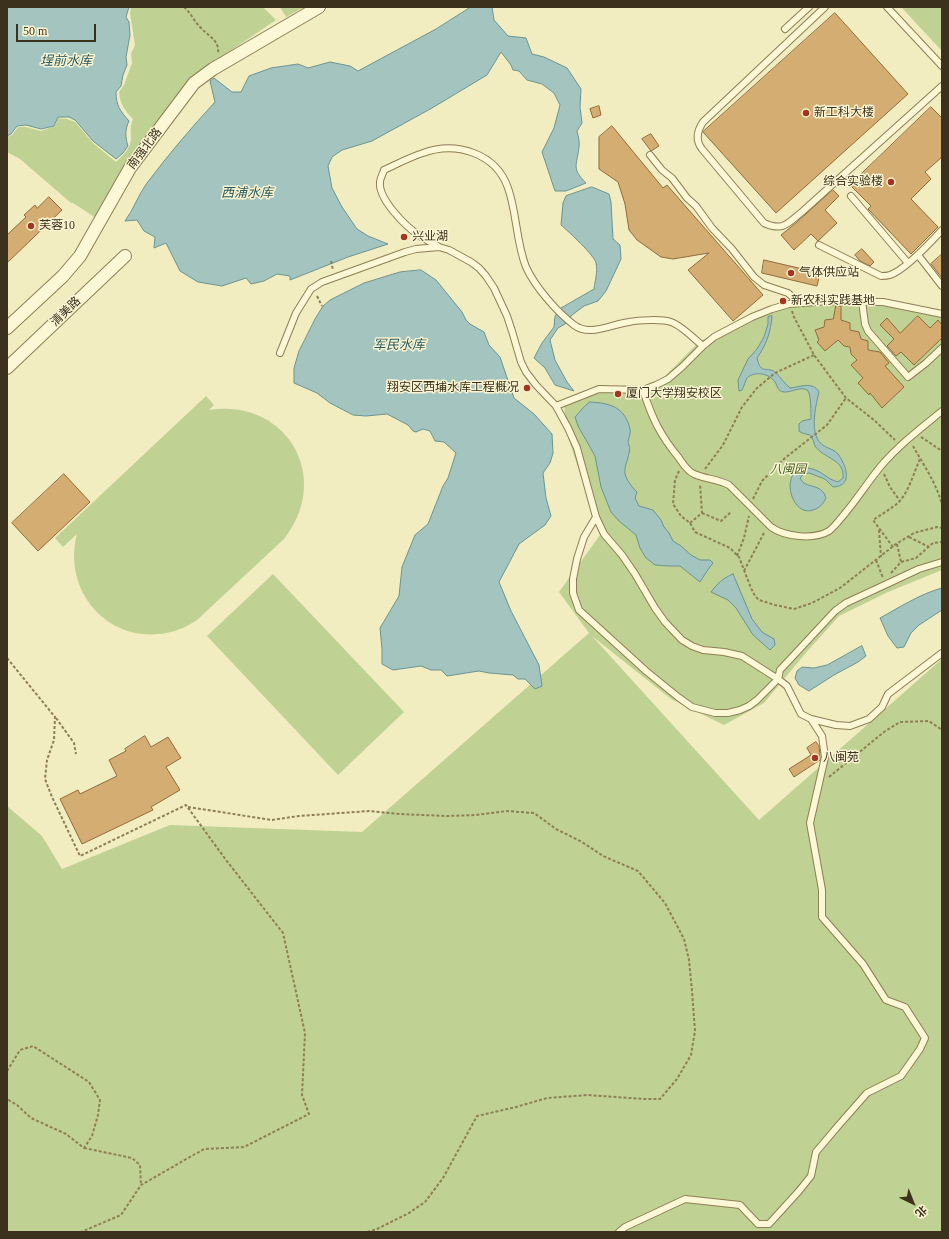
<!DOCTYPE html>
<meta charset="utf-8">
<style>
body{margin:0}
#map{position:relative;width:949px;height:1239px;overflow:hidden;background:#f2ecc1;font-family:"Times New Roman","Noto Sans SC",serif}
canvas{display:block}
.frame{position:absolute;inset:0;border:8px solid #3c311c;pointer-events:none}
.north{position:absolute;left:893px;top:1183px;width:40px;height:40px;-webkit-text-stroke:3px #f9f4d1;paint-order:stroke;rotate:137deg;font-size:11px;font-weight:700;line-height:16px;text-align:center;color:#3c311c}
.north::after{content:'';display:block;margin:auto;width:14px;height:18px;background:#3c311c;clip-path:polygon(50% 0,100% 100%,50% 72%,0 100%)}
.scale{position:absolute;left:16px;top:24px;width:80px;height:18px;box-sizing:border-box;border:2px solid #3c311c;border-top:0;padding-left:5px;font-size:12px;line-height:14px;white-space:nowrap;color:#3c311c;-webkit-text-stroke:3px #f9f4d1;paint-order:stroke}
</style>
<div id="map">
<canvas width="949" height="1239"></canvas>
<div class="frame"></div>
<div class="north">北</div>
<div class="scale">50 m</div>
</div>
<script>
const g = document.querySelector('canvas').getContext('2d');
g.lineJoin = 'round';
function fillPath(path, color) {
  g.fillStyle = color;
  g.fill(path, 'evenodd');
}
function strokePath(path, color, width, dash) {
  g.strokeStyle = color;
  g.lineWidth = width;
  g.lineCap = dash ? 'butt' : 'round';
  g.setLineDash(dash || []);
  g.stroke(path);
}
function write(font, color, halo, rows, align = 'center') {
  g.font = font + ' "Times New Roman","Noto Sans SC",serif';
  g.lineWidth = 3;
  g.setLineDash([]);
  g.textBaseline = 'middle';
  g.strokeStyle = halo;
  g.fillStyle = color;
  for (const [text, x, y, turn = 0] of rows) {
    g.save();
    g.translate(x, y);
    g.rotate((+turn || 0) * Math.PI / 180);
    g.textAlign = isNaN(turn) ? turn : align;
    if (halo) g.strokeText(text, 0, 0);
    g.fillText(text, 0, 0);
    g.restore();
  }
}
fillPath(new Path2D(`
 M131,7H263L276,20L208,66L99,220L73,203H71L20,159L7,152V137L12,135L18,127H26L41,131L55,126L58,118L67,119L75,122L93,143L116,162C121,157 128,151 130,144C133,136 128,130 133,119C125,111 120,104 119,92L124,85L132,63L131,54L135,45L130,13Z
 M280,7H304L286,17Z
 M901,7H942V51Z
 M805,296L942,312V570L888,592L839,616L804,655L764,703L724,725L671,699L592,636L759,820L942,659V1232H7V806L42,836L62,869L170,825L362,832L589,633L559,592L600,535L568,437L563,399L657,384L700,341Z
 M206,396L214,405L209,410C287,398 333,478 284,539L197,620C188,626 178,631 166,633C107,644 62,590 77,534L63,547L55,538Z
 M273,574L404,712L338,775L207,636Z`), '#bfd293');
const water = new Path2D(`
 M7,7H129L126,17L129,22L130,35L126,57L127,65L123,75L121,86L116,92C116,105 120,111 129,121C125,129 125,137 128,146L123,153L116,159L93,141L75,120L69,117H58L54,126L41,129L26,125L17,126L11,134L7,136Z
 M471,7H492L494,20L508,36L526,38L532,54L544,57L567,68L581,89L580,107L582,123L577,131C578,136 580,142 579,147C577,166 571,168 586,183L566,191H555L542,152L554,128L560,105L554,93L542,84L527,80L519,71L513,70L511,65L501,52L487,75L432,108L372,141L342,150L332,157L328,166L332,188L342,207L357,229L368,236L388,244L348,257L290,280V276L277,274L264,281L251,284L246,278L222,286L198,282L180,271L166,243L154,248L155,237L144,231L137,220L125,221C134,209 138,195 147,183C168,155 191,128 215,102L210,81L214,78L232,92H241L249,76L271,68L298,64L308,68L330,62L350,66L358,71L436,29Z
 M592,187L609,194L611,202L613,239L620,245L621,259L606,291L598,301L584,306L572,315L565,324L558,328L550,340L555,360L567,382L574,391L555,385L545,368L534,358L542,343L554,327L555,316L561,308L594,289C595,280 598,272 596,263C595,256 568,231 561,225L563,203L566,196Z
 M421,270L436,280L462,312L466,320L470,324L484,332L489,345L500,357L514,398L534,414L552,434L553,453L550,463L543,473L546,498L551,516L545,525L519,544L499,582L511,611L539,665L542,686L535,689L525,679H518L513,675L489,673L479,671L447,676L441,670H431L421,666L393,670L382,664V649L380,628L399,596L402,567L415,535L428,524L443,486L448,478L456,453L444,442L435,441L430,431L423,429L416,432L413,431L408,425L387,414L366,416L353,415L330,403L317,393L294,383V368L299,351L315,319L323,306L330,300L364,283L390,275L400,272Z
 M772,316C771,332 766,345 757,358C761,376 767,365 776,373C781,378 785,384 790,388C800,387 813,381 819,392C816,404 811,426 817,438C822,449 832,447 838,454C846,465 854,486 833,487L825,479L809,473L804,474L800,478C804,488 817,484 823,492C825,494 825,496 826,498C823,504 820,508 813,510C790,518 778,466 808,468C822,470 826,479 838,482L843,478C845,459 824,459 815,446C814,445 814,441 813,440C812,438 811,436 810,435L802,433L799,431V424L802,421L811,419C811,413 811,395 808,391C803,385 790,393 784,392C777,391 778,387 775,382C769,373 754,371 747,378C745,381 744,387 742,390L739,391L738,380L748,359L757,349L764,337L768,324V317Z
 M590,402C610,403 625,407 630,429C631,433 629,437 628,441C628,445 631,447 629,453C628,460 624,467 625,474C627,481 632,487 637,492L635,498L639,506L653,510L661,520L664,527L669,533L673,541L681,546L691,555L700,560H710L713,563L707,571L700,582L680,566H668L655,565L646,558L640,548L636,535L619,521L611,512L601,487L595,456L578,426L575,417L584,407Z
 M733,574L752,619L762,632L774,639L775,645L770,650L753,635L736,608L728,600L711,592C717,584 723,578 733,574Z
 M942,588V610L919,625L911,633L904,647L897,648L888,636L880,618C900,607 920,594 942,588Z
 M862,646L866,656L858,662L834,675L809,691L799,685L795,678L797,671L802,667L814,668L827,665Z`);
fillPath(water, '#a4c4c0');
strokePath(water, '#6a9490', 1);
const building = new Path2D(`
 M835,13L908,94L776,213L703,132Z
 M599,106L601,115L593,118L590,109Z
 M931,107L942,118V157L925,172L931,179L911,199L938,227L911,254L869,210L868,209L871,206L850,185Z
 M612,126L663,188L667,185L763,295L733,321L688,270L709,253L673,259L661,257L637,240L629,230L625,204L618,182L599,169V137Z
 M651,134L659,146L651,151L642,139Z
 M833,190L839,196L825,210L837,223L818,241L811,234L794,250L781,235L796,223Z
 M49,197L62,210L7,263V235L26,217L24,215L35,205L37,208Z
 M862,249L874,262L870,266L860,261L855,255Z
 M942,254V278L931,264Z
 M764,260L820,273L817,286L762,273Z
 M836,306H841V320L850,323V330L859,332L861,339L868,341V350L880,352L889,363L885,366L904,387L882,408L870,393L869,395L858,383L863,378L851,365L857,360L851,354L850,347L844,346L838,340L825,351L817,342L819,340L815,330L824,327L825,320L833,319Z
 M918,316L930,328L938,320L942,325V338L914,365L901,352L896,356L887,346L894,339L880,325L887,318L900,333Z
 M64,474L90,502L38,551L12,523Z
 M145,736L151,747L168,737L181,758L166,767L180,790L151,807L153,810L82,844L60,799L78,790L80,794L117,776L109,760L126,751L125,749Z
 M816,742L819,746L820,757V760L794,777L789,769L811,755L807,748Z`);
fillPath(building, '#d4ad73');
strokePath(building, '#906b39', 1);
const service = new Path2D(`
 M825,7L703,122C697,131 695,140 702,149L764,223C784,232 788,223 803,211L942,86
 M887,7L942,66
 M785,29L809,7
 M650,155L662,170L672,178L687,198L696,206L712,228L732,249L754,277L764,285L788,293L798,302
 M851,196L908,263
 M819,245L881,276C884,276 887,276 890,275C905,270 931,242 942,230
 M439,247C433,243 426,240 420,236C406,227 378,199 380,182C380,178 383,174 384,170C397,164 410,157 423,153C456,141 496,153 508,188C517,213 516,242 526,267C535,287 557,312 574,325C590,337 612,324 629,322C638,320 663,319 671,322C681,325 694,339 703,346
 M918,255L942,286
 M862,301L865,324L868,331L908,377L926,363L942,348
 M280,353L296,313L311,289L322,282L405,252L416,249L439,247L449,250L471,262L479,268L486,276L494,288L507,316L512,331L521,362L526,372L536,385L556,406L568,428L577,448L596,517L604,534L622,555L635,574L655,608L665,622L682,640L692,646L703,650L724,652L742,656L778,679L787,686L801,714L811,719L822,736L825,757L810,823L822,890V917L863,964L886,1000L905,1007L925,1038L920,1049L901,1076L867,1093L838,1126L816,1152L811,1176L799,1191L769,1224H758L740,1205L685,1199L625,1227L619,1232
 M643,390C652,418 660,435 679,458C683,464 687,471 694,474C705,479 718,479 729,485L771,527C785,537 814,540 829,531C834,527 838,522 842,517C856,501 867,483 881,466C899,445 920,429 942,411
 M556,406L599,389L643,390L656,385L668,379L682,367L703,346L714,337L752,317L772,309L789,304L829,301L883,302L942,314
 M596,517L584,537L577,559L573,579V593L579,610L646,671L678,697L692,707L715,713H728L740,710L749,706L757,700L778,679L780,670L835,611L846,603L919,569L942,562
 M811,719L836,725L850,726L869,719L882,707L888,694L942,653`);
const minor = new Path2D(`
 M7,328L63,276L80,256L130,168L194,83L213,69L319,7
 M7,368L125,256`);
strokePath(service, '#8e7e56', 8);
strokePath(minor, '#8e7e56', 14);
strokePath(new Path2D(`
 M184,7C191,13 194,21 200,27C208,36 220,40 218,54
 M331,261L333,270
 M317,296L322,306
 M792,311L794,317L814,355L846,398L874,420L895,440
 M921,437L942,451
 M913,446C923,464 937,484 942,505
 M705,469L723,445L742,407L757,388L775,373L814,355
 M679,471L675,480L673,504L681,516L690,523L695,532L730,548L739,557L751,588L755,596L759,600L775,605L794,609L812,603L840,588L896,544L914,533L937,527L942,528
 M884,474L890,487L900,501
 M753,499L762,481L785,458L827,425L846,398
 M702,513L721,521L731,512
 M690,523L702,513L700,484
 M879,530L881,557
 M909,537L929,547
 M897,544L901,562
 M893,547L873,520C882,514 891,509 899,502C909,491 914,472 920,459
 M737,556L744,538L749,516
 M876,560L883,578
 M744,571L765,531
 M891,573L901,562L916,558L933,543L942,542
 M7,658L55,717L54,740L47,760L45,779L52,797L80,856L186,805L226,860L283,933L305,1033L302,1095L309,1114L244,1147L204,1149L141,1185L121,1215L81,1232
 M56,718L74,743L76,754
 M829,777L884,732L900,722L929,721L942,730
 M188,807L272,820L299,816L369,811L399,814L447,816L476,815L507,811L534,813L556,829L582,842L603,856L638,871L665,903L684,939L689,960L692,991L695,1031L691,1055L677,1079L660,1099H644L587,1095L547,1098L516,1107L477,1116L443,1178L425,1202L409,1213L377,1229L367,1232
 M7,1071L20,1050L33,1046L89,1082L100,1100L98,1115L92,1136L84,1148L66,1134L31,1118L17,1105L7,1099
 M84,1148L132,1158L140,1165L141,1185`), '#8e7e56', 2, [3, 2]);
strokePath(service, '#fcf7d5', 6);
strokePath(minor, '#fcf7d5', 12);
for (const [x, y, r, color] of [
 [806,113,4,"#a33620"],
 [891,182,4,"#a33620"],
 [31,226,4,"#a33620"],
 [404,237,4,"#a33620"],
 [791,273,4,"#a33620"],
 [783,301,4,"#a33620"],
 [527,388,4,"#a33620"],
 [618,394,4,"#a33620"],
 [815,758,4,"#a33620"]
]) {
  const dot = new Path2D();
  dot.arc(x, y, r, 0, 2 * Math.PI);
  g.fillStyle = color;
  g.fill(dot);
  strokePath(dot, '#f9f4d1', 1.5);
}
write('12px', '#3c311c', '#f9f4d1', [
 ["新工科大楼",814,113],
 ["综合实验楼",883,182,"right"],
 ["芙蓉10",39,226],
 ["兴业湖",412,237],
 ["气体供应站",799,273],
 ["新农科实践基地",791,301],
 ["翔安区西埔水库工程概况",519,388,"right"],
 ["厦门大学翔安校区",626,394],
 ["八闽苑",823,758]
], 'left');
write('12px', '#3c311c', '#f9f4d1', [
 ["南强北路",145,149,-53],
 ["清美路",66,312,-44]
]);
write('italic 12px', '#425b21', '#f9f4d1', [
 ["八闽园",788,470]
]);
write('italic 13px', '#2a585d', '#f9f4d1', [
 ["埕前水库",66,62],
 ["西浦水库",247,194],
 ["军民水库",399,346]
]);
</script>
